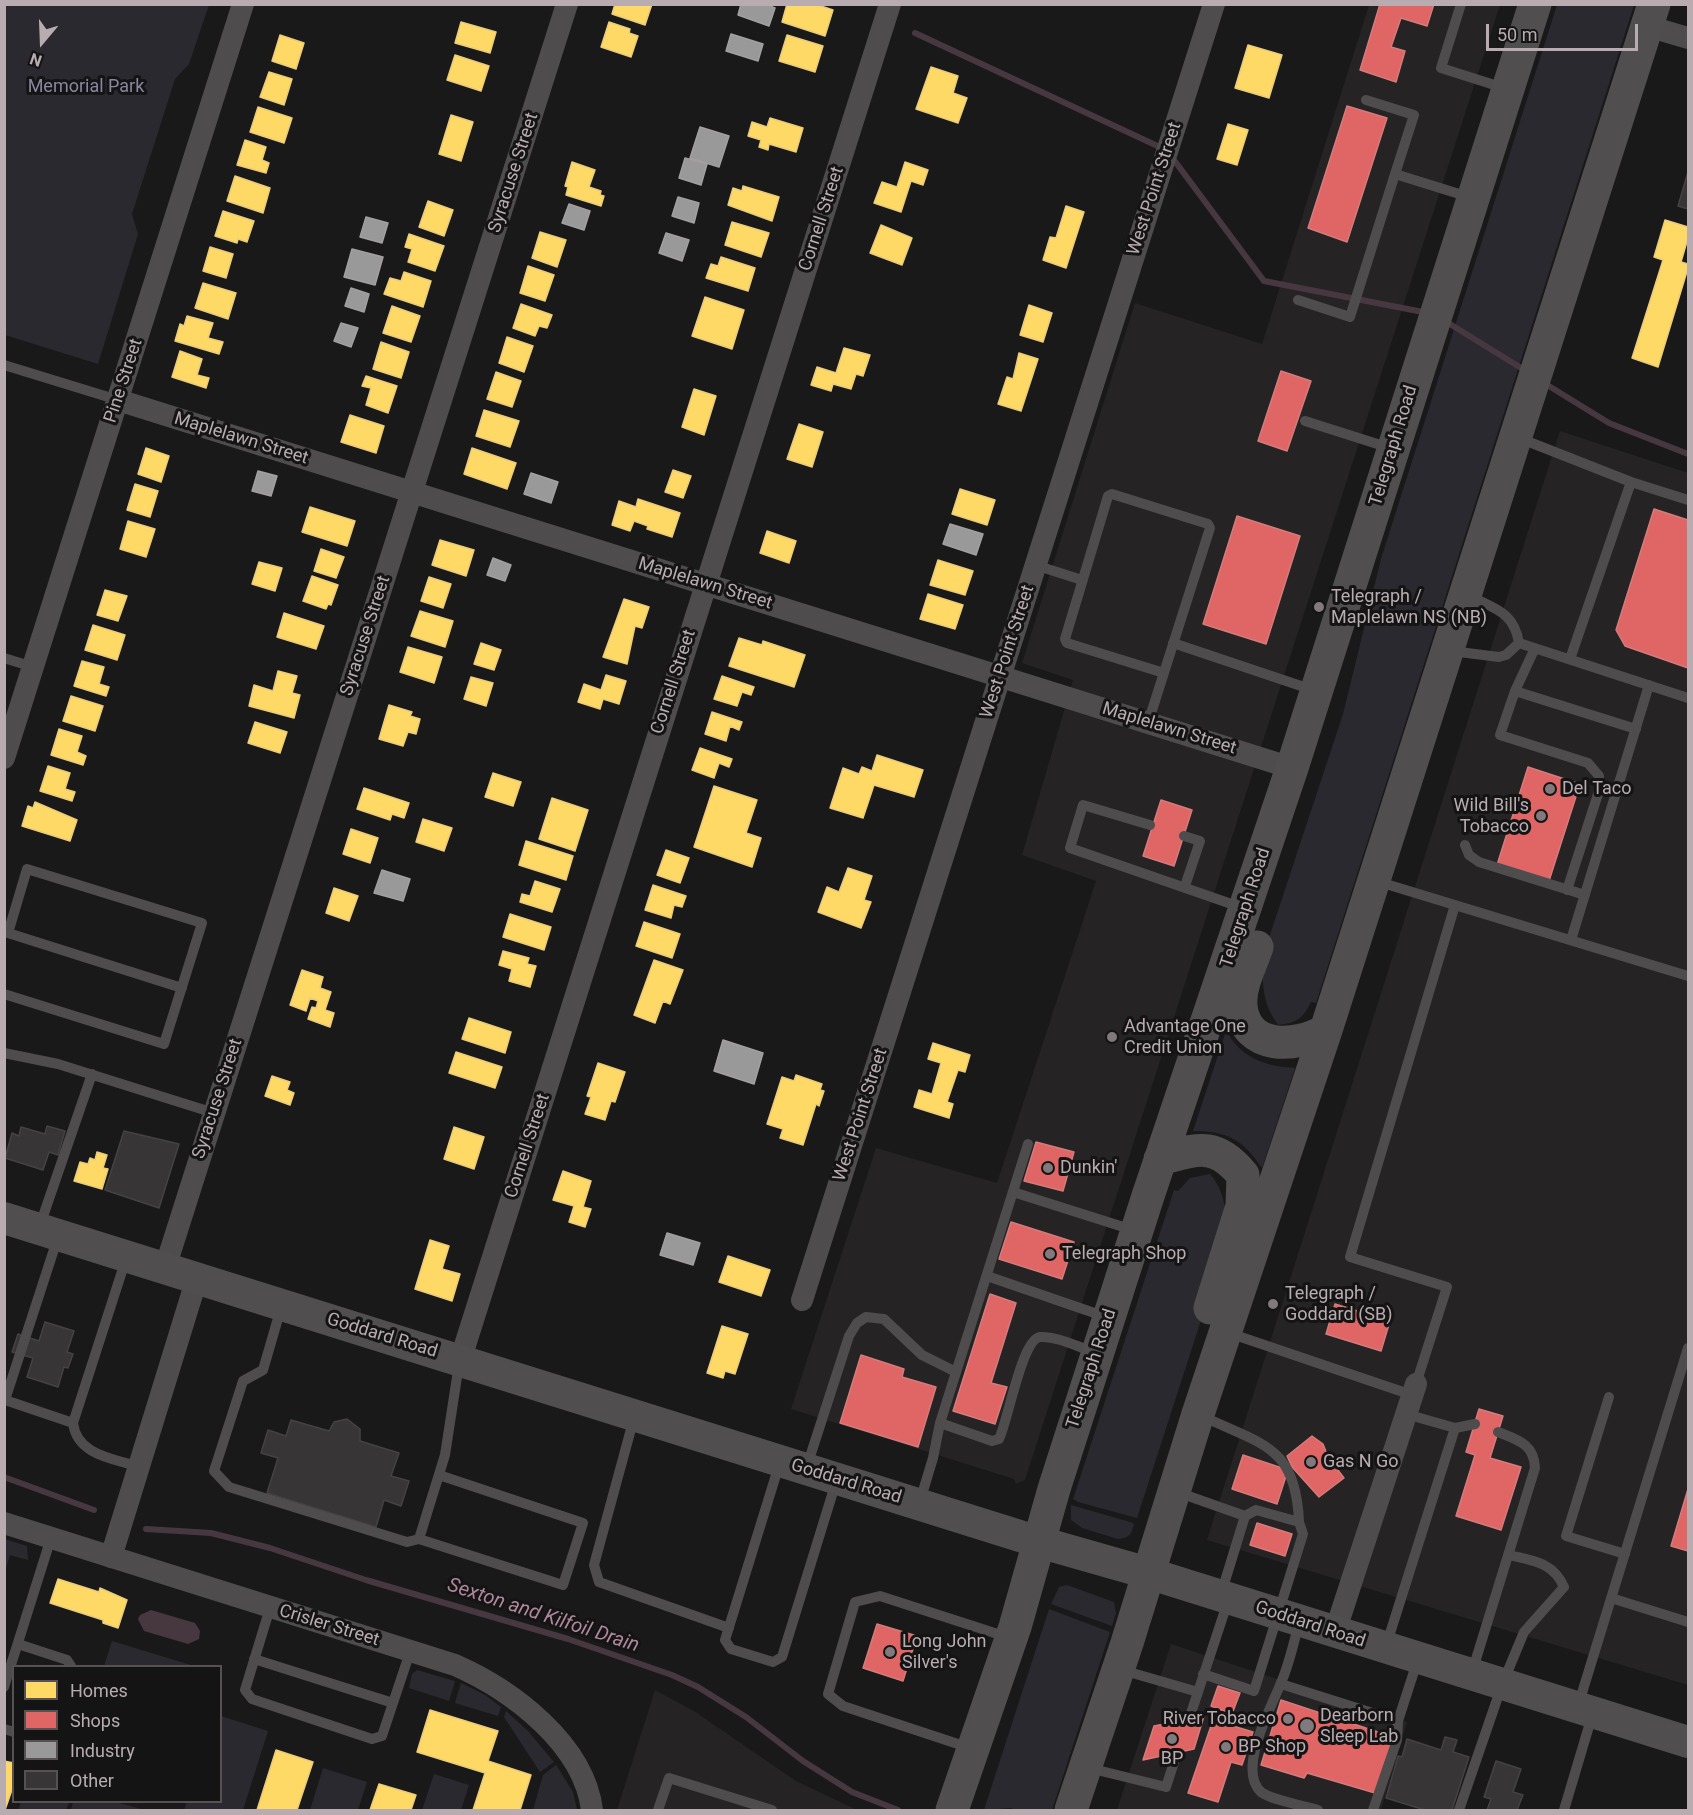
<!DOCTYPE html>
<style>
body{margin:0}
#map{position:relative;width:1693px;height:1815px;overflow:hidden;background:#1a1919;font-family:Roboto,sans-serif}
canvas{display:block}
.frame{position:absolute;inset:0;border:6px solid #b9acb0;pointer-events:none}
.legend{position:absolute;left:12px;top:1665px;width:210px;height:138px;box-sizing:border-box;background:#151414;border:2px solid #575152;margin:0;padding:8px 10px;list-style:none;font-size:18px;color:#b9acb0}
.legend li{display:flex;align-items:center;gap:12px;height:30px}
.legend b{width:30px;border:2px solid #575152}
.north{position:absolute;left:12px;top:12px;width:60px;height:60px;-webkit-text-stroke:4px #151414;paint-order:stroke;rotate:199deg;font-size:16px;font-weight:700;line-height:24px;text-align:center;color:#b9acb0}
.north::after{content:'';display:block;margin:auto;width:21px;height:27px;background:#b9acb0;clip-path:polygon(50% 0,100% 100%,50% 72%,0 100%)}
.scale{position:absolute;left:1486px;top:24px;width:152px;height:27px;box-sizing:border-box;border:3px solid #b9acb0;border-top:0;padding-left:8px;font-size:18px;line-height:21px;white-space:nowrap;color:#b9acb0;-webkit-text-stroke:4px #151414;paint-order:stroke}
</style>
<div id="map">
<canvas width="1693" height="1815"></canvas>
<div class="frame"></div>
<ul class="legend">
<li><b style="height:16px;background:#ffd966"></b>Homes</li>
<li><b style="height:16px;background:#e06666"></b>Shops</li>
<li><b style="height:16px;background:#999"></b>Industry</li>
<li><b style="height:16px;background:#373536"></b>Other</li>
</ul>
<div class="north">N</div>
<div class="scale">50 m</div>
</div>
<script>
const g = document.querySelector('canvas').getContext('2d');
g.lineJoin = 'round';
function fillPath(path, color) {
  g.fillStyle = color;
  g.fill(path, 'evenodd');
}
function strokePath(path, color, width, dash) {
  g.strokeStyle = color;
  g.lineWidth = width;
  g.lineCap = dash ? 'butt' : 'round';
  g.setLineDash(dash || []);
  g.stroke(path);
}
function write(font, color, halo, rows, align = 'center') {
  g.font = font + ' Roboto,sans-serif';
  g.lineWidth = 6;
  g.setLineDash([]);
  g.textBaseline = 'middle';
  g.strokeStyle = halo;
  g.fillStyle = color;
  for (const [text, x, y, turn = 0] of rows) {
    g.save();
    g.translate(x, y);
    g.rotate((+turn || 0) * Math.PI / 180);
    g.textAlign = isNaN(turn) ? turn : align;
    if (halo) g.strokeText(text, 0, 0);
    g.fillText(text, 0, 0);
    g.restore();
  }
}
fillPath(new Path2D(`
 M1369,5H1500L1025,1480L1016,1484L1014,1479L791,1409L876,1148L997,1183L1096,881L1022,855L1073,680L1022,663L1135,303L1262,344Z
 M1560,431L1688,473V1685L1207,1540Z
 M1171,1644L1407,1722L1381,1810H1117Z
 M655,1690L694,1711L796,1781L857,1810H617Z`), '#252323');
fillPath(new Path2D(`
 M4,5H209L189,64L175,79L132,214L138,234L98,364L5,335Z
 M1557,5H1634L1316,1003L1311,1002C1303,1019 1296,1023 1278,1025C1262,1002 1264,989 1261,962L1343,714L1381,559Z
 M1226,1031C1242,1058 1264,1066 1295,1068L1262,1168C1243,1140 1228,1131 1193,1131Z
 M1210,1174C1228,1196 1226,1216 1226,1243L1137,1518L1078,1502L1073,1499L1174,1190L1178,1191L1190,1178Z
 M1071,1505L1130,1522L1134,1524C1132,1534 1129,1538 1118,1539L1082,1528L1071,1520Z
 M5,1539L27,1546L28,1560L10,1555L5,1571Z
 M1067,1585L1114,1602L1116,1613L1112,1626L1051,1604L1059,1587Z
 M1049,1609L1110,1632L1052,1810H1015L1011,1808L984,1810Z
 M112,1641L194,1666H104Z
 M417,1670L455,1681L449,1701L409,1688L412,1674Z
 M461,1683L485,1695L501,1707L498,1716L455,1703Z
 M506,1711L528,1731L554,1762L540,1772L504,1717Z
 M221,1716L268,1731L243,1810H184L187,1802H220Z
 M556,1765L573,1792L577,1810H533L543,1775Z
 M323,1768L367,1782L358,1810H310Z
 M434,1774L469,1785L461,1810H422Z
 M21,1802H69L66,1810H18Z
 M73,1802H116L145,1810H71Z`), '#2a2930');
fillPath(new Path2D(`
 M151,1610L195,1623L200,1631L199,1639L188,1644L144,1631L138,1619L140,1615Z`), '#47383f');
const homes = new Path2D(`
 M615,4H652L645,25L612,14Z
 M787,4H815L833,10L825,36L782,22Z
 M461,22L496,32L490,53L455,43Z
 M609,22L630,29L629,33L638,36L631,57L601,47Z
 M280,35L304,43L296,69L272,61Z
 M787,35L823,46L815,72L779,61Z
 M1248,45L1282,55L1269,98L1235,88Z
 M455,55L489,66L481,91L447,80Z
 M931,67L958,76L953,93L967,98L958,123L916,109Z
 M269,72L292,79L284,105L260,97Z
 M258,107L292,118L284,143L250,132Z
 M451,115L473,122L461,161L439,154Z
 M770,118L803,128L796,152L769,144L768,150L759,147L761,140L748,136L752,122L767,127Z
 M1228,124L1248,130L1237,165L1217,159Z
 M245,140L266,147L262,160L269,163L266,173L237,165Z
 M572,162L595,170L589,187L601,191L600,195L604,196L601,206L566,195L568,187L565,186Z
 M905,162L928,170L923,185L911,181L901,212L874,203L882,182L897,187Z
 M235,176L270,188L263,213L227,201Z
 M743,186L779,197L772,221L728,205L733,188L742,191Z
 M428,201L453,210L444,236L419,227Z
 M1066,206L1084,212L1066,268L1043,260L1050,237L1056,238Z
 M223,211L254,221L247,242L238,239L237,243L215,236Z
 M1665,220L1688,227V238L1681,262L1688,264V268L1658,367L1632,358L1663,260L1654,257Z
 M732,222L769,233L761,257L725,245Z
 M881,225L912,238L902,265L870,253Z
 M540,232L566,240L557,267L532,258Z
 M409,234L444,246L435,271L408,262L412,249L405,247Z
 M210,247L233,254L226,278L203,271Z
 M721,257L755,268L748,291L706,278L711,264L718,266Z
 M528,266L554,275L545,301L520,293Z
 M404,272L431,281L423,307L384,294L390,278L401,281Z
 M203,283L236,293L228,319L195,308Z
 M705,297L744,310L732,349L692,336Z
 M521,304L552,315L547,328L539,326L535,336L513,328Z
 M1029,305L1052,313L1043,342L1020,335Z
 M392,306L420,316L411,342L383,333Z
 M187,316L213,323L208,338L223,342L219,354L175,341L180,324L184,326Z
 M507,337L533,346L524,372L499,363Z
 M381,342L409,352L401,378L373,369Z
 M844,348L870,355L863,376L856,374L851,389L833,384L831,391L811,385L817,367L836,373Z
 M180,351L202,359L197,375L209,378L206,388L172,377Z
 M1019,353L1038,359L1021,411L998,404L1007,377L1013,379Z
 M496,372L521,381L512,407L487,399Z
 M366,376L397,386L388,413L366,405L371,388L362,386Z
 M694,389L716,396L704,435L682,427Z
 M484,410L519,421L510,447L476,436Z
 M350,415L384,426L376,453L341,442Z
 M799,424L823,432L812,467L787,459Z
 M146,448L169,456L161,482L138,474Z
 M472,448L516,463L507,489L464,474Z
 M673,470L691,476L683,498L665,492Z
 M135,484L158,491L150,517L127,510Z
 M960,489L995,500L987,525L952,514Z
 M638,499L680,513L672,537L647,529L648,526L634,521L630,531L612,525L619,501L636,507Z
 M310,507L355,521L347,546L302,532Z
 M128,521L155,529L146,557L120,549Z
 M767,531L796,541L789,563L760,553Z
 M440,540L474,550L466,576L432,565Z
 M321,549L344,557L336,578L314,571Z
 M938,560L973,571L965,595L930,585Z
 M259,562L282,568L275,591L252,584Z
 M312,576L338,585L331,605L328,604L326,609L303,601Z
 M429,577L451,584L443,608L421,601Z
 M105,590L127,596L118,621L97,615Z
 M928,594L963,605L955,629L920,619Z
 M624,599L649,607L642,628L635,626L627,664L603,657Z
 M420,611L453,621L445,647L411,636Z
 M284,613L324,626L316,649L277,637Z
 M93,625L125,635L117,660L85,650Z
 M739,638L762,645L763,641L805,655L794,687L729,666Z
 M481,643L501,650L494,670L474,664Z
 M408,647L442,657L434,683L400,672Z
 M82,661L104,667L99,684L109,687L106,696L74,686Z
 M278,671L297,676L292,693L300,695L294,718L249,706L254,685L273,691Z
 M606,675L626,681L619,704L603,699L600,709L578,702L584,684L601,690Z
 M722,676L754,687L751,695L742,692L737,706L714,699Z
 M471,677L493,683L486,706L464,699Z
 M71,696L103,706L95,731L63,721Z
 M389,705L412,712L410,716L420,719L416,734L408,732L403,746L379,739Z
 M712,712L742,722L739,730L730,726L726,741L705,734Z
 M255,722L287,732L280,753L248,743Z
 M59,729L82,736L77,752L86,756L83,765L51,755Z
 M700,748L732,759L729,767L719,763L714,778L692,770Z
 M877,755L923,770L914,797L874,785L863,818L830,808L843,768L859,774L862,767L872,771Z
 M48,766L70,773L65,789L75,792L72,801L40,791Z
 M493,773L521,782L513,806L485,797Z
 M714,786L757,800L746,833L761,838L752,867L694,847Z
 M364,788L409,803L404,818L392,814L390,820L357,809Z
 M552,798L588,810L575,851L539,839Z
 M35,802L77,820L70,841L22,826L28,806L33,808Z
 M423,819L452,828L444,851L416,842Z
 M351,829L378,838L370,863L343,854Z
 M526,841L573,856L566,880L519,865Z
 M666,850L689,858L680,883L657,875Z
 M848,868L872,876L864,900L871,902L861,928L818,912L827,887L839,892Z
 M535,881L560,889L552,912L520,902L522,894L530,896Z
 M653,885L686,896L682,907L674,905L671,918L645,910Z
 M334,888L358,896L349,921L326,913Z
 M510,914L551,927L544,950L503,937Z
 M644,922L680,934L672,958L636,946Z
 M503,951L529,958L527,964L536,966L530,987L509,981L512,969L499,965Z
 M654,960L683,970L670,1004L663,1001L655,1023L634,1015Z
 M302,970L323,977L320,988L331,992L325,1010L334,1013L330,1027L308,1019L312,1007L316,1008L318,1001L310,998L306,1011L290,1005Z
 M469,1018L511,1032L505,1053L462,1039Z
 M933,1043L970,1055L965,1072L958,1070L947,1102L953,1104L949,1118L914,1107L919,1090L932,1094L941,1063L928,1059Z
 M456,1052L502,1067L495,1088L449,1073Z
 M598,1063L625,1072L615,1102L611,1101L605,1120L585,1114L591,1097L587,1096Z
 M796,1075L822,1084L820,1090L824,1091L819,1106L816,1104L803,1145L780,1138L783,1129L767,1124L782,1077L794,1081Z
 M272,1076L290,1082L287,1090L294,1093L290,1105L265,1096Z
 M454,1127L484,1137L474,1169L444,1159Z
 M97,1152L107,1155L103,1168L108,1169L102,1189L74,1181L80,1162L88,1164L90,1158L95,1160Z
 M563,1171L591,1181L583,1207L591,1209L585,1227L569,1222L574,1206L553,1200Z
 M430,1240L449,1246L442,1269L460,1274L452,1301L415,1289Z
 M728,1256L770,1270L761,1296L719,1282Z
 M722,1326L748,1334L735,1374L725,1371L723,1378L707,1373Z
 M58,1579L99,1592L100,1588L127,1600L118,1628L103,1623V1620L50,1603Z
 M430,1710L498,1731L488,1761L531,1775L520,1810H473L485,1773L417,1752Z
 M276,1750L313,1762L297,1810H257Z
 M4,1761L14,1763V1784L5,1810Z
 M379,1784L416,1795L411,1810H370Z`);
fillPath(homes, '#ffd966');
strokePath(homes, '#eacc7c', 1.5);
const shops = new Path2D(`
 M1380,4H1434L1427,26L1401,18L1391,47L1405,51L1396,82L1360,70Z
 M1347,106L1387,118L1347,242L1308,228Z
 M1281,371L1311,381L1287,451L1258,441Z
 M1654,509L1688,520V668L1625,646L1616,630Z
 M1237,516L1300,536L1266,644L1203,624Z
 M1528,767L1580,784L1549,881L1497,865Z
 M1161,800L1192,810L1174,866L1143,856Z
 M1036,1142L1074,1152L1063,1191L1024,1181Z
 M1011,1222L1074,1242L1062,1279L999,1259Z
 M990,1294L1016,1303L991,1383L1007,1387L995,1424L953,1411Z
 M1335,1304L1390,1321L1381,1351L1326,1334Z
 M861,1355L904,1369L902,1377L936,1387L918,1447L840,1423Z
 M1479,1409L1503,1416L1490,1458L1521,1467L1501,1530L1456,1516L1475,1455L1466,1452Z
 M1312,1436L1323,1444L1328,1457L1344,1478L1319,1497L1292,1467L1287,1456Z
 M1243,1455L1288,1470L1277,1504L1232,1489Z
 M1688,1489V1551L1671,1546Z
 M1257,1523L1292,1534L1285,1556L1250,1545Z
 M877,1624L917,1636L903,1681L863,1668Z
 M1218,1686L1240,1693L1232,1714L1211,1706Z
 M1281,1700L1393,1737L1375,1793L1307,1773L1304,1778L1261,1765Z
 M1204,1716L1194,1749L1143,1760L1154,1726Z
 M1213,1720L1253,1732L1242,1765L1231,1762L1218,1802L1188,1793Z`);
fillPath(shops, '#e06666');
strokePath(shops, '#d47b7c', 1.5);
const industry = new Path2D(`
 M741,4H765L775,8L769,26L738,15Z
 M731,34L763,44L758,61L726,51Z
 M700,127L729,136L719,167L690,158Z
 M685,158L707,164L701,185L679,178Z
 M678,197L699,203L694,223L672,216Z
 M569,204L590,211L584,230L562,223Z
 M366,217L388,223L382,243L360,237Z
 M666,233L689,240L682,261L659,253Z
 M352,249L383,257L375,285L344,277Z
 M351,288L369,294L364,312L345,306Z
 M341,323L358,328L351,347L334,341Z
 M258,471L277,476L271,496L252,491Z
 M531,473L558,482L551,503L524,494Z
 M950,524L983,534L976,555L943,544Z
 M493,558L511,565L505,581L487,575Z
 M382,870L410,879L403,901L374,893Z
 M723,1040L763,1053L754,1084L714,1071Z
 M667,1233L700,1243L693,1265L660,1255Z`);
fillPath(industry, '#999');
strokePath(industry, '#a39fa0', 1.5);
strokePath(new Path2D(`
 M915,33L1164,149
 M1171,156L1264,281L1428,313
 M1445,321L1526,371
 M1544,383L1609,423L1688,454
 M4,1477L94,1510
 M146,1529L211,1533L270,1548L366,1580L568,1639L672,1675L698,1687L746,1717L803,1761L852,1792L898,1810`), '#47383f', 6);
const building = new Path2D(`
 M1688,172V209L1678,206Z
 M47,1126L65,1131L58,1155L49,1152L43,1170L5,1158L12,1133L19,1136L21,1127L45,1134Z
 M124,1131L179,1144L159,1208L105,1190Z
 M45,1322L74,1331L67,1352L73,1354L68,1368L64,1367L58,1387L27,1377L33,1358L12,1352L18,1334L39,1341Z
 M291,1420L329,1431L334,1422L347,1419L360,1429V1441L399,1453L391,1476L409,1481L401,1506L384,1500L376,1527L267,1493L278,1458L261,1453L268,1430L286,1436Z
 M1445,1737L1457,1740L1453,1752L1469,1757L1452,1810H1425L1386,1798L1398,1756L1402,1757L1407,1739L1441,1750Z
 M1496,1761L1521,1769L1513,1792L1523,1795L1517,1810H1487L1491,1799L1484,1797Z`);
fillPath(building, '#373536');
strokePath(building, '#464243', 1.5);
strokePath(new Path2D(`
 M1461,4L1441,68L1504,88
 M1366,100L1414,115L1395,174
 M1298,300L1350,317L1395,174L1469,197
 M4,365L118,400
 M1305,421L1390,448
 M1519,438L1631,482
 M1035,565L1082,580
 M1173,643L1313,690
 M1519,643L1688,698
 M1535,648L1515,691L1500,735L1588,763L1599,776V791L1567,890
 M1451,651L1499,657L1506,655L1519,643C1514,612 1495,609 1470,596
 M4,658L33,667
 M1570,659L1631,482L1688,500
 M1515,691L1636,729
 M1148,723L1210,528L1208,524L1112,494L1108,496L1065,639L1067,643L1164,673
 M1150,825L1083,805L1070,848L1243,908
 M1184,836L1200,841L1185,886
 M1465,845L1469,855L1479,862L1585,895
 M1376,881L1688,976
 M4,932L8,933L27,869L202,923L164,1044L4,994
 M8,933L182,988
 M1571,940L1649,685
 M4,1053L58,1064L214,1113
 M1013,1192L1133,1230
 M40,1225L92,1074
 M58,1237L5,1400L73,1423
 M126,1259L73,1423C77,1455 112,1458 139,1467
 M987,1276L1106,1317
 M281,1308L263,1370L243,1381L214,1471L229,1487L407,1542L419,1539L445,1455L459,1364
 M1229,1333L1412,1395
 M1416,1384L1447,1287L1350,1257L1455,905
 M1609,1397L1566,1536L1625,1554
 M1406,1414L1455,1428L1475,1424
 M1202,1416C1262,1445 1296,1445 1299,1522
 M634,1418L594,1565L599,1582L729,1628
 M940,1423L992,1441L999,1439C1008,1421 1022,1339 1040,1337C1057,1336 1078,1347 1094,1352
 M780,1462L725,1640L731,1649L773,1662L782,1657L836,1482
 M807,1466L849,1336L857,1323L866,1317L884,1319L922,1355L956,1372
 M1177,1492L1245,1516
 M920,1501L933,1458L940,1423L1028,1144
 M419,1539L563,1585L583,1523L439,1475
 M1611,1598L1688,1622
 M270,1608L245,1690L252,1699L372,1739L382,1736L410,1652
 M1299,1624C1293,1644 1289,1666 1280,1685C1270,1710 1237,1770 1261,1792C1271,1800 1305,1806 1318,1810
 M18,1644L67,1660L71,1666
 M1386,1646L1455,1428
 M254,1659L393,1703
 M1122,1670L1198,1692L1189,1719
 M1472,1672L1535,1468C1534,1444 1518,1440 1498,1432
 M1203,1674L1254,1691L1303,1534L1299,1522L1256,1510L1245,1516L1221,1594
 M1281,1684L1398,1721
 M4,1687L51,1538
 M1198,1692L1228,1601
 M1578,1706L1688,1348
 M4,1729L14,1732
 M970,1748L843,1706L828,1694L855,1602L880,1596L1007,1637
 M1089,1768L1166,1787L1177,1753
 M658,1810L669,1778L772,1810
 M1373,1810L1397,1740L1398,1721L1418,1659
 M1459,1810L1502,1685L1524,1632L1564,1587C1553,1562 1533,1561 1509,1555
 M1564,1810L1592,1716`), '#4f4c4d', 10);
strokePath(new Path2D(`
 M1647,26L1688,38
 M118,400L1292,768
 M4,758L243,4
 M165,1268L567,4
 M802,1300L1214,4
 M460,1361L890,4
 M4,1523L455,1665C512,1690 584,1744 592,1810
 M111,1557L197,1278
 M1335,1632L1416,1384`), '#4f4c4d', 22);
strokePath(new Path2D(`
 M4,1218L1039,1542L1148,1573L1688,1742`), '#514e4f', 32);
strokePath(new Path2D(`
 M1257,947C1251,965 1239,987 1241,1006C1245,1051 1297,1048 1326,1030
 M1160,1159C1198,1149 1215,1141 1243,1175L1242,1206L1210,1308
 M952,1810L1015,1627L1054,1489L1148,1196L1292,768L1535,4
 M1071,1810L1127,1643L1198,1414L1326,1030L1654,4`), '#504e4f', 33);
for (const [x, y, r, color] of [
 [1319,607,6,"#81797b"],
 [1550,789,6,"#81797b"],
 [1541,816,6,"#81797b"],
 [1112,1037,6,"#81797b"],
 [1048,1168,6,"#81797b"],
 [1050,1254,6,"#81797b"],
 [1273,1304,6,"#81797b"],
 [1311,1462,6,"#81797b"],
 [890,1652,6,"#81797b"],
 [1288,1719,6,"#81797b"],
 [1307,1726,8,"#81797b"],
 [1172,1739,6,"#81797b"],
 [1226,1747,6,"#81797b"]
]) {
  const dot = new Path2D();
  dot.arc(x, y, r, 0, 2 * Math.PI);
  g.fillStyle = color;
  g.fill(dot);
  strokePath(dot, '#151414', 2);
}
write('18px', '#8886a1', '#151414', [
 ["Memorial Park",86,87]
]);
write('18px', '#b9acb0', '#151414', [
 ["Syracuse Street",514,173,-72],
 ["West Point Street",1155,189,-72],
 ["Cornell Street",822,219,-72],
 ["Pine Street",124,381,-72],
 ["Maplelawn Street",241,439,17],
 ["Telegraph Road",1394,446,-73],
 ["Maplelawn Street",705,584,17],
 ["Syracuse Street",366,636,-72],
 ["West Point Street",1008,652,-72],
 ["Cornell Street",674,682,-72],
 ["Maplelawn Street",1169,729,17],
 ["Telegraph Road",1246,908,-72],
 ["Syracuse Street",218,1099,-72],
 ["West Point Street",861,1115,-72],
 ["Cornell Street",528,1146,-72],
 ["Goddard Road",382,1336,17],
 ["Telegraph Road",1092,1369,-72],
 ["Goddard Road",846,1482,17],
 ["Goddard Road",1310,1625,18],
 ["Crisler Street",329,1626,17]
]);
write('18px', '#b9acb0', '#151414', [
 ["Telegraph /",1331,597],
 ["Maplelawn NS (NB)",1331,618],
 ["Del Taco",1562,789],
 ["Wild Bill's",1529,806,"right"],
 ["Tobacco",1529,827,"right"],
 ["Advantage One",1124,1027],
 ["Credit Union",1124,1048],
 ["Dunkin'",1060,1168],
 ["Telegraph Shop",1062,1254],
 ["Telegraph /",1285,1294],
 ["Goddard (SB)",1285,1315],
 ["Gas N Go",1323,1462],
 ["Long John",902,1642],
 ["Silver's",902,1663],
 ["Dearborn",1320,1716],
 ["Sleep Lab",1320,1737],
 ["River Tobacco",1276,1719,"right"],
 ["BP Shop",1238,1747],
 ["BP",1172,1759,"center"]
], 'left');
write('italic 20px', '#af889c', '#151414', [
 ["Sexton and Kilfoil Drain",543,1616,18]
]);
</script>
